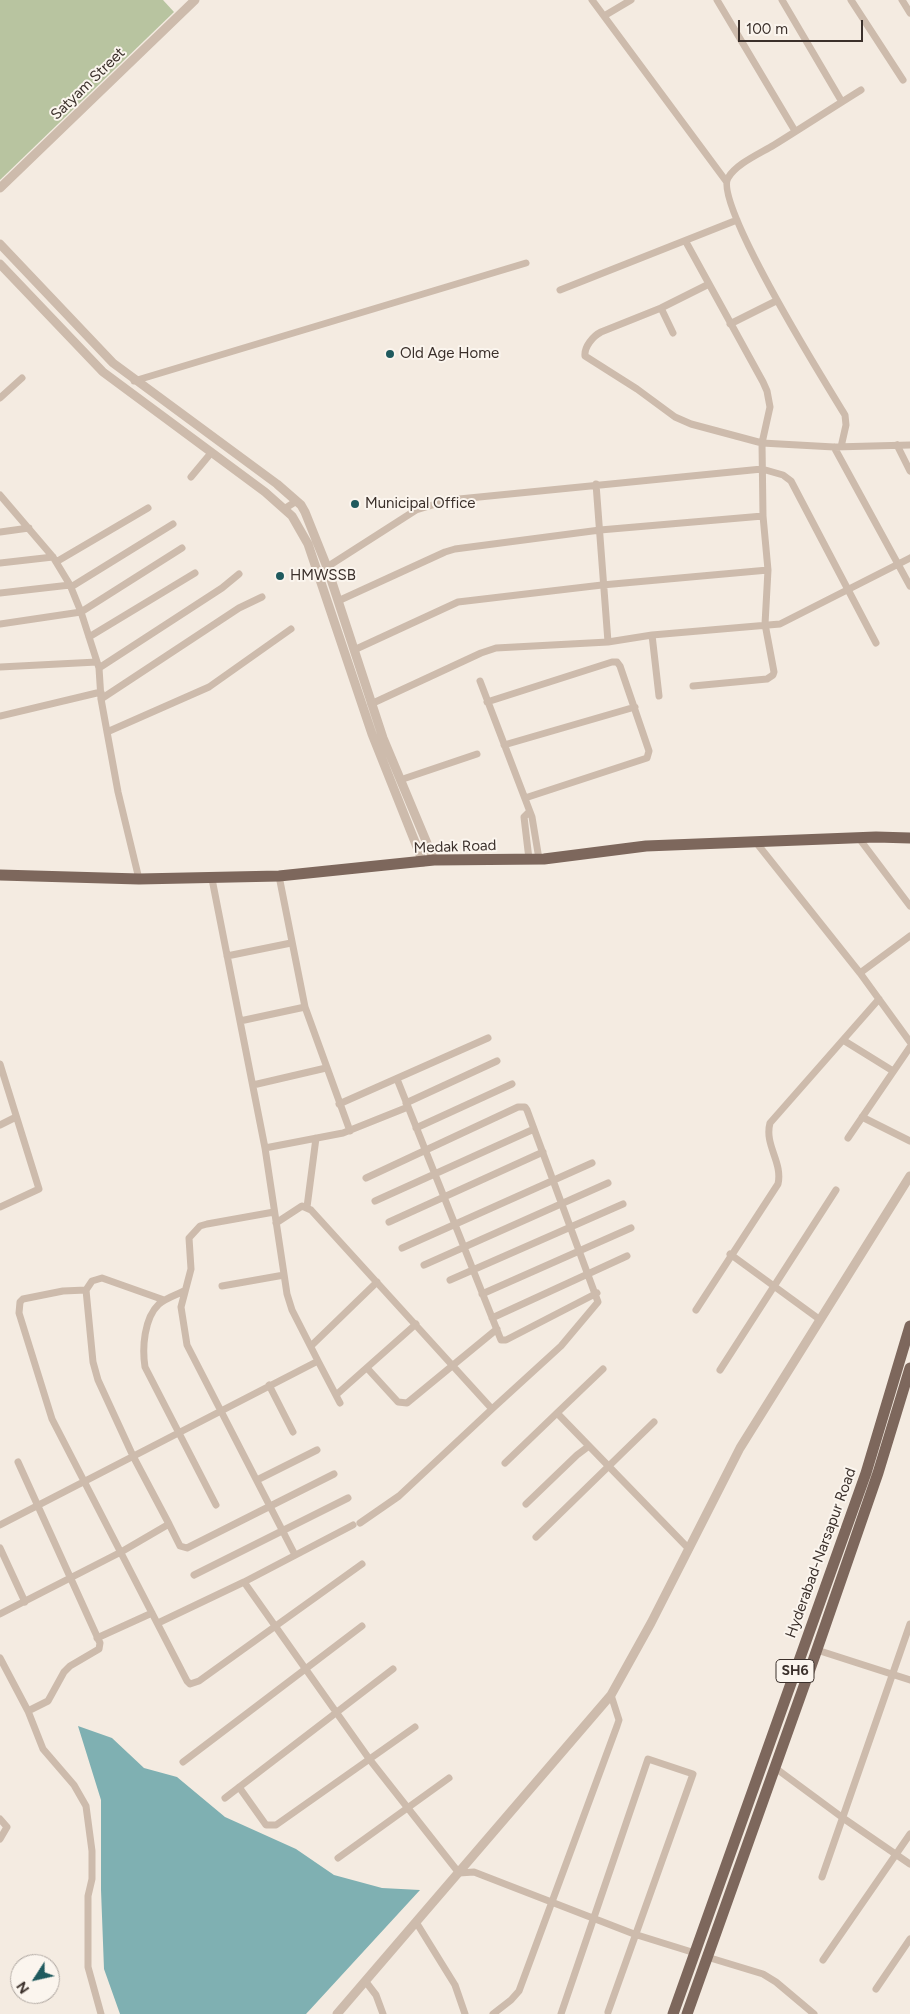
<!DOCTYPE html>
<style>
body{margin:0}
#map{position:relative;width:910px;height:2014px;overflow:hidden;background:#f4ebe1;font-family:Figtree,sans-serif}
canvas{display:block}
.north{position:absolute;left:10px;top:1954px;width:50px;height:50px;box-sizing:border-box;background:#fbf5ee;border:1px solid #aea6a0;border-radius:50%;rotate:235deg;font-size:14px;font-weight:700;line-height:20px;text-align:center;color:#3b302b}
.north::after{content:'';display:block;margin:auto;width:18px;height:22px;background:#1f5a5e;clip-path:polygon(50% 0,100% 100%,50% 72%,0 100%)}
.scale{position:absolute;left:738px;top:20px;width:125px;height:22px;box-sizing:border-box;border:2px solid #3b302b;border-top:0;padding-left:6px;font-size:15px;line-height:18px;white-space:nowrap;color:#3b302b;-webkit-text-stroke:4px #fbf5ee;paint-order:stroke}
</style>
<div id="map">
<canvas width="910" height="2014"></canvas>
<div class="north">N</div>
<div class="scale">100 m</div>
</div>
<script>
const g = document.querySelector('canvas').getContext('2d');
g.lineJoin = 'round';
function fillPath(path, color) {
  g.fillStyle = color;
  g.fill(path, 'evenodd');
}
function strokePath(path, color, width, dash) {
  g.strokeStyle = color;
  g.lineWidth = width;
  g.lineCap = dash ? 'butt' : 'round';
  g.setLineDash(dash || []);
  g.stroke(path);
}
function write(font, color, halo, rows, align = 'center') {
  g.font = font + ' Figtree,sans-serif';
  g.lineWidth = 4;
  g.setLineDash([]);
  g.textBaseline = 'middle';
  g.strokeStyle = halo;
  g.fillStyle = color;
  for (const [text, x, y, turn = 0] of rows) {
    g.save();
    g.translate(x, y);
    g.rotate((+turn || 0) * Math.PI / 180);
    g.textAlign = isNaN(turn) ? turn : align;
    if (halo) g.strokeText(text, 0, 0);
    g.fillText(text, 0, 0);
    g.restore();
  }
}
fillPath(new Path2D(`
 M0,0H163L174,12L0,180Z`), '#b8c4a0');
fillPath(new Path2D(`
 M78,1726L112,1738L144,1768L177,1777L225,1817L296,1849L334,1875L382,1888L420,1890L306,2014H120L104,1969L101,1890V1800Z`), '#7fb0b2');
strokePath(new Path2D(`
 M592,0L726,181
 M717,0L795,131
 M782,0L842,102
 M851,0L903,80
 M902,0L910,13
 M604,16L631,0
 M686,242L763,382L767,391L770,407L762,443L763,516L768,570L765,624L774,672L773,675L767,679L693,686
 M709,284L661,308L601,332C593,336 584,347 585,356L637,389L675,417L691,424L762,443L834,447L910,445
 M560,290L737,220
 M661,308L673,333
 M730,324L776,301
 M134,381L526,263
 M0,398L22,378
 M897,445L910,471
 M834,447L910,586
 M841,447L846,425L845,415C826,384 713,203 728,178C736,164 759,154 774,145C803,127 832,108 861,90
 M191,477L211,453
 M596,484L608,642
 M0,495L53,557L70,585L81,612L99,668L101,699L118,792L139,879
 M284,509L295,502
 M0,532L29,528
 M56,562L148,508
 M0,563L53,557
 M327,567L416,510L449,500L762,469L783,475L791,481L876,643
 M71,587L173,524
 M0,593L70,585
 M338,601L445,552L455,549L600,530L763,516
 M0,624L81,612L182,548
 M652,635L659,696
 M89,637L195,573
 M354,650L458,602L602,585L768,570
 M0,667L97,662
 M99,668L222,588L239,574
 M480,681L532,817L539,859
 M101,699L239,608L262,597
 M487,702L612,662H617L620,666L649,751L647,758L525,798
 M371,704L481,653L496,648L608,642L652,635L780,624L910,558
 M0,716L101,692
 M107,732L209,687L291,629
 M504,745L635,707
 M400,780L477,754
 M529,812L524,817L529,859
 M858,837L910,906
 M755,841L860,973L910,1042
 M279,876L305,1007L350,1131
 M227,956L291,943
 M860,973L910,936
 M240,1021L305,1007
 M843,1040L893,1071
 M0,1064L39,1189L0,1207
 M397,1079L501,1340H506L597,1293
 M253,1085L326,1068
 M406,1103L497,1061
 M339,1104L488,1038
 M862,1117L910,1141
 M0,1125L16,1117
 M416,1128L512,1084
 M848,1138L910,1047
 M265,1148L343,1133L408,1107
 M375,1201L534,1129
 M307,1207L316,1138
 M274,1212L207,1224L200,1226L189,1238L191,1269L181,1307L187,1345L295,1555
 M389,1222L543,1152
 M276,1223L302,1206L311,1210L492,1409L561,1346L598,1302L527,1110L525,1107H518L366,1178
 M402,1248L592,1163
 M730,1254L819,1319
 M424,1265L608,1183
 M450,1280L623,1204
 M222,1286L284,1275
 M86,1290L63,1291L23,1299L20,1302L19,1313L52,1419L187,1681L190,1684L199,1681L362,1564
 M184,1291C176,1295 166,1298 159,1304C144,1318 142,1348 145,1367L216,1505
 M482,1294L631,1228
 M696,1310L778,1184C783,1162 764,1145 770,1123L879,999
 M492,1318L627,1256
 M311,1346L377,1282
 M318,1361L340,1403
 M367,1368L398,1402L407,1403L497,1329
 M720,1370L836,1190
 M269,1385L293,1432
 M336,1395L416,1324
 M557,1413L603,1369
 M18,1462L100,1643L99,1649L70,1666L64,1672L48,1701L28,1711
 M505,1463L557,1413L689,1549
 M257,1480L317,1450
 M526,1504L577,1455L589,1446
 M360,1523L399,1496L492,1409
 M169,1524L180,1546L187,1548L334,1474
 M0,1525L318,1361L292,1310L287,1294L265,1148L212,879
 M353,1525L244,1582L370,1760L459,1873L474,1872L634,1934L695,1953
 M536,1537L654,1422
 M0,1548L25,1602
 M194,1575L348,1498
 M0,1614L121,1552L169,1524L133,1456L98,1380L93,1362L86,1290L92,1281L102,1278L164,1300
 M158,1623L244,1582
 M97,1638L152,1613
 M817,1650L910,1680
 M0,1658L28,1711L43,1749L74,1785L86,1806L92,1851V1879L88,1896V1967L101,2014
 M183,1762L362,1626
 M774,1767L843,1818L910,1864
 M239,1787L266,1825H276L415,1727
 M225,1798L393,1669
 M0,1819L7,1827L0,1839
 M338,1858L449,1778
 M822,1877L910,1624
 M416,1922L455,1985L465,2014
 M707,1957L763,1974L776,1982L814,2014
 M823,1960L910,1834
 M366,1982L376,1995L383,2014
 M876,1989L910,1939
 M493,2014L511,2000L519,1991L617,1726L619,1720L611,1695
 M561,2014L648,1759L693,1774L608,2012`), '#cdbbac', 7);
strokePath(new Path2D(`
 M0,188L195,0
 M0,244L113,363L277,484L301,505L305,512L327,567L383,738L434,860
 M0,264L103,372L265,492L292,516L308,544L372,734L423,862
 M337,2014L611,1695L651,1623L740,1448L910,1176`), '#cdbbac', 9);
strokePath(new Path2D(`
 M0,875L139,879L279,876L434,860L544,859L646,846L876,837L910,838
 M673,2014L866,1473L910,1326
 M687,2014L814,1658L878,1473L910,1368`), '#7d675c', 11);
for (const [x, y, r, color] of [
 [390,354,5,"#1f5a5e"],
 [355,504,5,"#1f5a5e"],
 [280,576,5,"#1f5a5e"]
]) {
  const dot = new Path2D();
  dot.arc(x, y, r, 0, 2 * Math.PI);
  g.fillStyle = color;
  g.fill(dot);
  strokePath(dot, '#fbf5ee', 2);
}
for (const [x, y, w] of [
 [795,1671,38]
]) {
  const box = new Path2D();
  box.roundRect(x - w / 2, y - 11.5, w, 23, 4);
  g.fillStyle = '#fbf5ee';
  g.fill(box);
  strokePath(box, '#3b302b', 1);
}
write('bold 14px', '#3b302b', null, [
 ["SH6",795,1671]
]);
write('15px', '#3b302b', '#fbf5ee', [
 ["Satyam Street",88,84,-44],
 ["Medak Road",455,847,-2],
 ["Hyderabad-Narsapur Road",821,1553,-70]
]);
write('15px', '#3b302b', '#fbf5ee', [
 ["Old Age Home",400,354],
 ["Municipal Office",365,504],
 ["HMWSSB",290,576]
], 'left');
</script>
